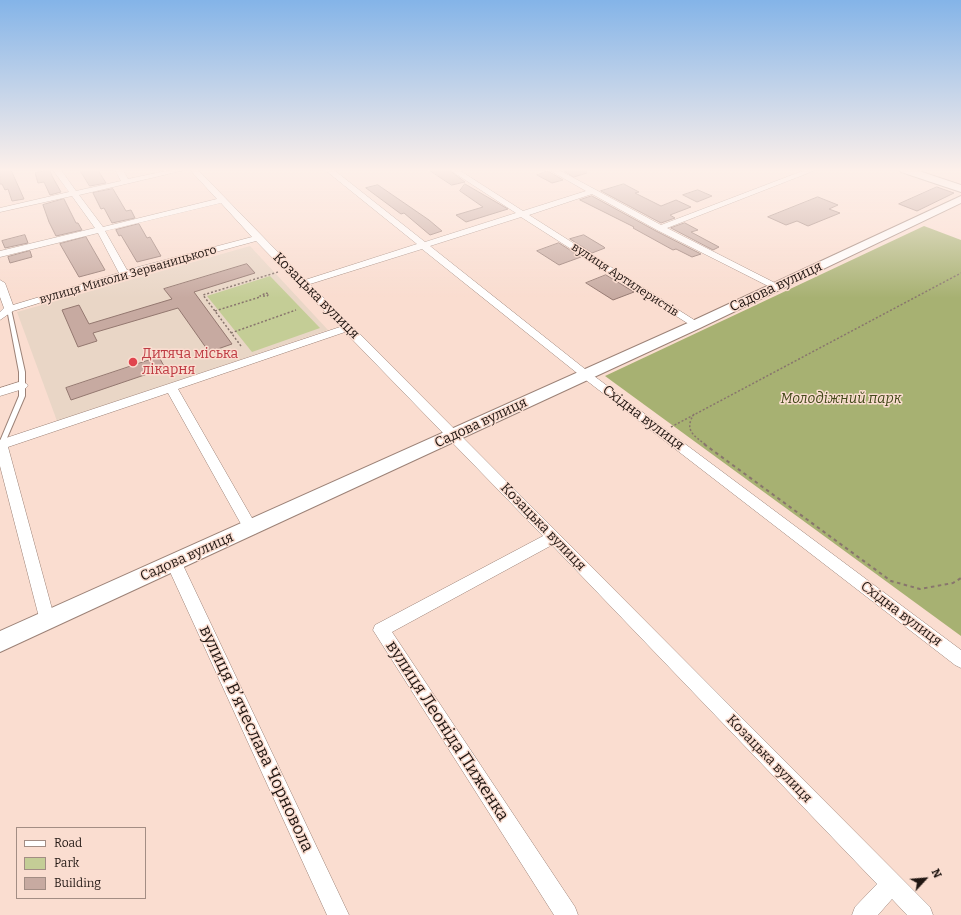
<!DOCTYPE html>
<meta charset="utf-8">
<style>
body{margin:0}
#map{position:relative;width:961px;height:915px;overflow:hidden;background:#faddd0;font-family:Bitter,serif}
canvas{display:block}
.legend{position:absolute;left:16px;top:827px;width:130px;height:72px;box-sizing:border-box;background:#faddd0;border:1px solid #a38d84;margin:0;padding:5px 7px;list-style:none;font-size:12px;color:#201612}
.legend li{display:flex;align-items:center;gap:8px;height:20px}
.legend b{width:20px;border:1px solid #a38d84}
.north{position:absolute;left:905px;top:859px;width:40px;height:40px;-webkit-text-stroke:3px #faddd0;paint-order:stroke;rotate:64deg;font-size:11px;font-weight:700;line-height:16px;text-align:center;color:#201612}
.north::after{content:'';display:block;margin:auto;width:14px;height:18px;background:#201612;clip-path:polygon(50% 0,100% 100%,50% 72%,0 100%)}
</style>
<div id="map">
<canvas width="961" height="915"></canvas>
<ul class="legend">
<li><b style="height:5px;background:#fff"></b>Road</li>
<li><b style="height:11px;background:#c4cd96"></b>Park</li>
<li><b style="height:11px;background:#c7aaa1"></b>Building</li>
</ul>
<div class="north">N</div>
</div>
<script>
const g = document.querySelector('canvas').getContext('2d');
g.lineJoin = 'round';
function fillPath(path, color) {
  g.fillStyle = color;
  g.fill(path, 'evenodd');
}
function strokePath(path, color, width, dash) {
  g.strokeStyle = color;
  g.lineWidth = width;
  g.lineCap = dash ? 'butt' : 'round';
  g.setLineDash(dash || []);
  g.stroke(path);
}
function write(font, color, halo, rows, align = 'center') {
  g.font = font + ' Bitter,serif';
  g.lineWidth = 3;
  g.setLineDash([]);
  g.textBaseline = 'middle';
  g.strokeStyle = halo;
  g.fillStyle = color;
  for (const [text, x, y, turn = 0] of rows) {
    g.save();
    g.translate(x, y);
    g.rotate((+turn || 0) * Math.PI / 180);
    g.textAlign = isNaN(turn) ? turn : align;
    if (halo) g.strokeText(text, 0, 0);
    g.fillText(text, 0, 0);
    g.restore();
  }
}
fillPath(new Path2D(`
 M250,246L328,330L57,421L17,312Z`), '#e9d6c6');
fillPath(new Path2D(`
 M270,276L320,328L252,352L207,296Z`), '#c4cd96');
fillPath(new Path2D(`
 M924,226L961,240V636L605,376Z`), '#a7b172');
const building = new Path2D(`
 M0,170H11L24,199L12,201L8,189L5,190L2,184H0Z
 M50,170L52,176L61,192L50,195L44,182L38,183L35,173Z
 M80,170H98L106,183L90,186Z
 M429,170H449L465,182L452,185Z
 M563,170H587V173L574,177Z
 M548,171L563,180L552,183L537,175Z
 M465,184L508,209L466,222L456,215L483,207L460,191Z
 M624,184L639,192L635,193L661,206L676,200L691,207L670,215L675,218L661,223L601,191Z
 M378,185L429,220L442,231L430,235L404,213L401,214L366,188Z
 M937,187L954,193L917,211L899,204Z
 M113,189L126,211L131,210L135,218L112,223L104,208L101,209L93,193Z
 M698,190L712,196L697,202L683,195Z
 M592,196L656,231L701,254L692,257L676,249L673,250L633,228L634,227L580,200Z
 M818,197L838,205L829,209L840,213L808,226L797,221L786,225L768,217Z
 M64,199L76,223H78L82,230L56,236L49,222L43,205Z
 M685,223L698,230L691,232L719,247L713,250L671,228Z
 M139,224L147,238L150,237L161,256L137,262L121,235L119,236L116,230Z
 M25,235L28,243L5,248L2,241Z
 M584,235L604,247L605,248L592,253L570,239Z
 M86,237L105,270L79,277L60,244Z
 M559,243L581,257L559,265L537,251Z
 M30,251L32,257L10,263L8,257Z
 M247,264L255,273L194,292L232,344L209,352L178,308L93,333L97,341L78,347L62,310L79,305L89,324L172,299L164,289Z
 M606,275L634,292L613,300L586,283Z
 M159,357L165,368L71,400L66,388Z`);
fillPath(building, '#c7aaa1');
strokePath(building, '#947870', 1);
const lane = new Path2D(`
 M7,308H11V309L25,372V396L4,445L1,447H0V441L19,396V372L7,309Z`);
const street = new Path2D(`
 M53,170H61L76,191L121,181L115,170H123L128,179L170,170H185L79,195L103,227L217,199L190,170H198L305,280L417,244L325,170H334L425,242L516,213L450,170H459L523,211L586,191L549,170H559L661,225L805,170H816L667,228L779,285L781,287L779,289L776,290L657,230L592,194L529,215L699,323L700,325L695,328L521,217L430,246L590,373L961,650V668L955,665L582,377L422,249L310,284L930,907L933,915H907L892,899L878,915H852L855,907L877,884L552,545L392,632L575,907L578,915H554L373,630L375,625L543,536L345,332L178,389L256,525L258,529L256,533L251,535L246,533L168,393L8,447L55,620L53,625L47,627L41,625L0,466V440L340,327L256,241L127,276L13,311L0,320V312L4,308L0,297V280L5,283L13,305L119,273L98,233L0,257V251L95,228L72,196L0,212V208L69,192ZM221,203L252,237L127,270L105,231Z
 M22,381L28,385L26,388L0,396V388Z
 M174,557L179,559L182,563L349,915H327L166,563L169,559Z`);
const secondary = new Path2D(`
 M900,170H916L961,185V192L901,172Z
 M961,196V203L700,328L0,652V631L690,322Z`);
strokePath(lane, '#9c8277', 2);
strokePath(street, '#9c8277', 1);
strokePath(secondary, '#9c8277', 2);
strokePath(new Path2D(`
 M266,293L269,294L267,296H260Z
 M215,311L260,297
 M231,333L296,310
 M241,346L203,295L278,272
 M694,414C684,430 693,435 706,445
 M671,427L961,273`), '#88756d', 1.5, [2, 2]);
strokePath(new Path2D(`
 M704,444L891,581L920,589L953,583L961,578`), '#88756d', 2, [3.5, 3.5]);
fillPath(lane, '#fff');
fillPath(street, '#fff');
fillPath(secondary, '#fff');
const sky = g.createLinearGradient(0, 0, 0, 298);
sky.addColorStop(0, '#84b4e8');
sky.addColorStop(0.57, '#fdf0ea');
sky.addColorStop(1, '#fdf0ea00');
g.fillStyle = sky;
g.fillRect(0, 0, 961, 298);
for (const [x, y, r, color] of [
 [133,362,5,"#e0444e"]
]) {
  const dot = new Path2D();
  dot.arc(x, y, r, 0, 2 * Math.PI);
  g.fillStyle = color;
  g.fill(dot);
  strokePath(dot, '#faddd0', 1.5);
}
write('12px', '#201612', '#faddd0', [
 ["вулиця Миколи Зерваницького",128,275,-16],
 ["вулиця Артилеристів",625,280,33]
]);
write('14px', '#201612', '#faddd0', [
 ["Садова вулиця",776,287,-25],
 ["Козацька вулиця",316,296,45],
 ["Східна вулиця",643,418,37],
 ["Садова вулиця",481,423,-25],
 ["Козацька вулиця",543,527,46],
 ["Садова вулиця",187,557,-24],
 ["Східна вулиця",901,614,37],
 ["Козацька вулиця",769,759,46]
]);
write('14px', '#be3a42', '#faddd0', [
 ["Дитяча міська",142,354],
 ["лікарня",142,370]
], 'left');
write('italic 14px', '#424819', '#faddd0', [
 ["Молодіжний парк",841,399]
]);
write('17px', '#201612', '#faddd0', [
 ["вулиця Леоніда Пиженка",447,731,57],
 ["вулиця Вʼячеслава Чорновола",256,739,65]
]);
</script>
